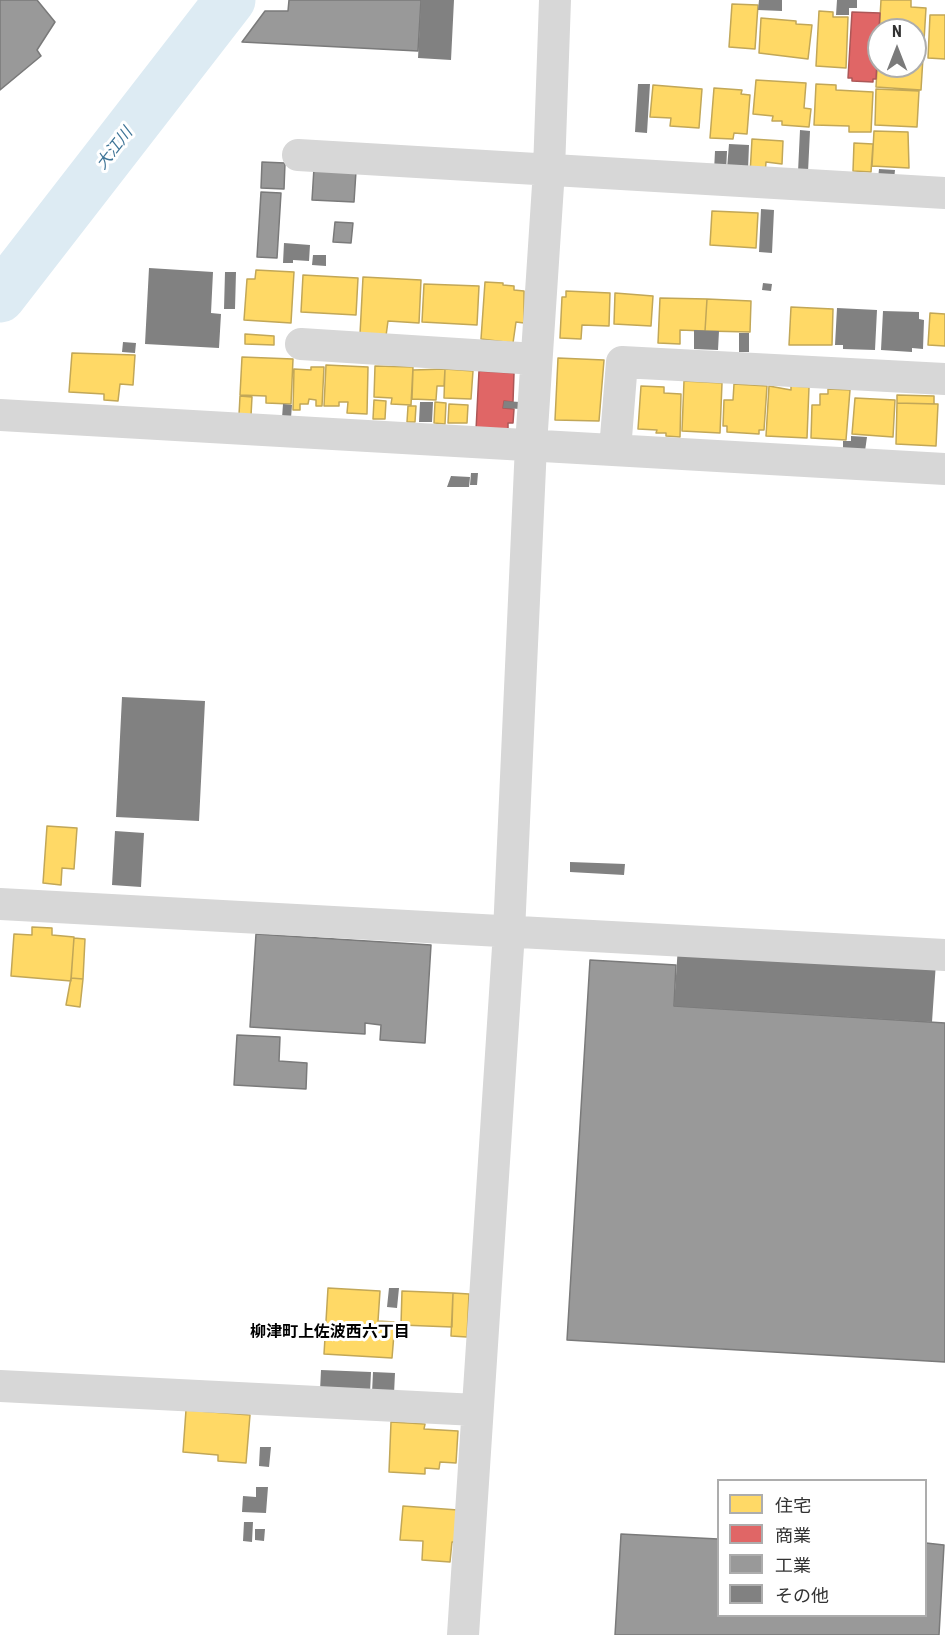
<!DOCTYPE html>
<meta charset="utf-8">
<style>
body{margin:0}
#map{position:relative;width:945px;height:1635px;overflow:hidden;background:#fff;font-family:"Roboto Condensed","Noto Sans JP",sans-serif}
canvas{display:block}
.legend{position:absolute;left:717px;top:1479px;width:210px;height:138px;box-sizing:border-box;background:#fff;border:2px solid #adadad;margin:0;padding:8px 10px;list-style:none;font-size:18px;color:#333}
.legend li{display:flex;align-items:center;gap:12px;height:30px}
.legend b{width:30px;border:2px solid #adadad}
.north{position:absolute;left:867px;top:18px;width:60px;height:60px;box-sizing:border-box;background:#fff;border:2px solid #adadad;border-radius:50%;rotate:0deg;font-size:16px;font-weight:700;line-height:24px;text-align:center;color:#333}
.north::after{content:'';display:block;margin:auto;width:21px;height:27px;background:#7a7a7a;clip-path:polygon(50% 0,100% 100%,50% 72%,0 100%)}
</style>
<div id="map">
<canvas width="945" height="1635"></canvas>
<ul class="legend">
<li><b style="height:16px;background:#ffd966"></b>住宅</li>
<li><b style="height:16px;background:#e06666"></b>商業</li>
<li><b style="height:16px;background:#999"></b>工業</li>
<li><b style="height:16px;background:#818181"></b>その他</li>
</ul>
<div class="north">N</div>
</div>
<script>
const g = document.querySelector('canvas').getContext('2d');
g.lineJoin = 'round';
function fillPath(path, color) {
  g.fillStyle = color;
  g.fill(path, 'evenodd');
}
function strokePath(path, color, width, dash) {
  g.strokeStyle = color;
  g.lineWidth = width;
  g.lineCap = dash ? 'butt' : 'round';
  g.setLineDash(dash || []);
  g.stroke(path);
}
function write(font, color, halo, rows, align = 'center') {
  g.font = font + ' "Roboto Condensed","Noto Sans JP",sans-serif';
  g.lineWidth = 6;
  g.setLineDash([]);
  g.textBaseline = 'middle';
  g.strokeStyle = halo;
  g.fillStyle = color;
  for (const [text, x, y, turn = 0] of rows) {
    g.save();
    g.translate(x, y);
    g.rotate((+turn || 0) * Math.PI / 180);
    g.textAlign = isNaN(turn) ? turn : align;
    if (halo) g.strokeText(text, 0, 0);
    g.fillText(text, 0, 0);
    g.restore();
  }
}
const homes = new Path2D(`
 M881,0H911V7L926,8L921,90L876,87ZM879,30H915V66H879Z
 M732,4L758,5L755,49L729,47Z
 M819,11L833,12V17H848L846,68L816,66Z
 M930,15H945V59L928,58Z
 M761,18L796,21V24L812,25L808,59L759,53Z
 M756,80L806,83L804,108L811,109L809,127L782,125V121H772L773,116L753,114Z
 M816,84L836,85V90L873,92L871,132H849V126L814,125Z
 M653,85L702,89L699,128L670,126L671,118L650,117Z
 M714,88L742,90L741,94L750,95L747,134L734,133L733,139L710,138Z
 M876,89L919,91L917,127L875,125Z
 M874,131L908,132L909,168L872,166Z
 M752,139L783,141L782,164L766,162L765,175L750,174Z
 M854,143L873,144L871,172L853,171Z
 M712,211L758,213L756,248L710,245Z
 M256,270L294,272L291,323L244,320L247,279H255Z
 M303,275L358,278L356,315L301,312Z
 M363,277L421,280L419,323L388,321L386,336L360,334Z
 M485,282L503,283V285L514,286V290L524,291V323L516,322L513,343L481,339Z
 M424,284L479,286L477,325L422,322Z
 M566,291L610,293L609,326L582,325L581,339L560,338L562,297H566Z
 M615,293L653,296L651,326L614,324Z
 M660,298L707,299L705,331L680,330V344L658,343Z
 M707,299L751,301L750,332L705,331Z
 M791,307L833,309L832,345H789Z
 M930,313L945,314V346L928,345Z
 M245,334L274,336V345L245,344Z
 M72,353L135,355L133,385L120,384L118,401L104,400V394L69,392Z
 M242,357L293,359L291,404L266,403V396L240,395Z
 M558,358L604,360L599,421L555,420Z
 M326,365L368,367L367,414L347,413L348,402H339V406H324Z
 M375,366L413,367L411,405L391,404L392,398L374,397Z
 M311,367H324L322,406H316V400L309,399L308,404H300V410H293L294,369L311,370Z
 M445,369L444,386H437L436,400L412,399L413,370Z
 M445,369L473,371L471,399L444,398Z
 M684,381L722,383L720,433L682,431Z
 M734,384L767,386L764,430H759V434L727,432V426H723L724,400H733Z
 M641,386L664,387V393L681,394L680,437L666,436V433H656L657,430L638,429Z
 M769,386L791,390V386L809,387L807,438L766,436Z
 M828,389L850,390L846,440L811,438L812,405H820V394H828Z
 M897,395L934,396V404L897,403Z
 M240,396L252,397L251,416L239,415Z
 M855,398L895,400L893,437L852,434Z
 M374,400L386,401L385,419H373Z
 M435,402L446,403L445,424L434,423Z
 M897,403L938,404L936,446L896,444Z
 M449,404L468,405L467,423H448Z
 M408,406H416L415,422H407Z
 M47,826L77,828L74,869L62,868L61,885L43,883Z
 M32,927L52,928V935L74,937L71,981L11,976L14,934L32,935Z
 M74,938L85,939L83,979L71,978Z
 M71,978L83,979L80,1007L66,1005Z
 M328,1288L380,1291L378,1321L395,1322L392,1358L324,1354Z
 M402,1291L453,1293L452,1327L401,1325Z
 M453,1293L469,1294L467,1337L451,1336Z
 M186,1410L250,1415L246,1463L218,1461V1455L183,1452Z
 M391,1422L425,1424L424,1429L458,1431L456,1463L440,1462L439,1469L425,1468V1474L389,1472Z
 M403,1506L458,1510L456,1542H452L450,1562L422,1560L423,1541L400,1540Z`);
fillPath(homes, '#ffd966');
strokePath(homes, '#c2a757', 1.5);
const shops = new Path2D(`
 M852,12L880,13L876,79H873V82L852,81V78H848Z
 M479,371L514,373L513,402L504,401L503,408L514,409L513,423H508V432L476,430Z`);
fillPath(shops, '#e06666');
strokePath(shops, '#ac5757', 1.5);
const industry = new Path2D(`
 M0,0H37L55,22L37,50L41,56L0,90Z
 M289,0H421L418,51L242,42L265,11H288Z
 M262,162L285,163L284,189L261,188Z
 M314,168L356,171L354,202L312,200Z
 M261,192L281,193L277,258L257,257Z
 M335,222L353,223L351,243L333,242Z
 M256,934L431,945L425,1043L380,1040L381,1025L365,1023V1034L250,1027Z
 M590,960L676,965L674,1006L945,1023V1362L567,1340Z
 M237,1035L280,1037L279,1061L307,1063L306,1089L234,1085Z
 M621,1534L718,1539V1616H926V1543L944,1545L939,1635H615Z`);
fillPath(industry, '#999');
strokePath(industry, '#7a7a7a', 1.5);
strokePath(new Path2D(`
 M0,297L230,0`), '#ddebf3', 51);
fillPath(new Path2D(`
 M421,0H454L451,60L418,58Z
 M759,0H782V11L758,10Z
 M837,0H857V8H849V15H836Z
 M638,84H650L647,133L635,132Z
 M800,130L810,131L808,172H798Z
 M729,144L749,145L748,170L727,169Z
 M715,151H727L726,172L714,171Z
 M879,169L895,170L894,180L878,179Z
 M761,209L774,210L772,253L759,252Z
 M284,243L310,245L309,261L293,260V263H283Z
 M313,255H326V266L312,265Z
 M149,268L213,272L211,313L221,314L219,348L145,344Z
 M225,272H236L235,309H224Z
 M763,283L772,284L771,291L762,290Z
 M837,308L877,310L875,350L843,349V345H835Z
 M883,311L919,312V319L924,320L923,349L912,348V352L881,350Z
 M694,330L719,331L718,350L694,349Z
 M739,333H749V352H739Z
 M123,342L136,343L135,353L122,352Z
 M504,401L520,402V409L503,408Z
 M420,402H433L432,422H419Z
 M283,404L292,405L291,418H282Z
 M851,436L867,437L865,451L843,449V441H851Z
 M471,473H478L477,485H470Z
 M451,476L470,477L469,487H447Z
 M122,697L205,701L199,821L116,817Z
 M115,831L144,833L141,887L112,885Z
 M570,862L625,864L624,875L570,872Z
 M678,946L936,962L932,1022L674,1006Z
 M389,1288H399L397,1308L387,1307Z
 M321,1370L371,1372L370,1393L320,1391Z
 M373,1372L395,1373L394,1394L372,1393Z
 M260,1447H271L269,1467L259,1466Z
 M256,1487H268L266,1513L242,1512L243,1496L256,1497Z
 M244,1522H253L252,1542L243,1541Z
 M255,1529H265L264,1541L255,1540Z`), '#818181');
strokePath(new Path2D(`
 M298,155L945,193
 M301,344L536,359
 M0,415L945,469
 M615,450L622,362L945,379
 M0,904L945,955
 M0,1386L476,1410
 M463,1635L509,932L531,445L549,170L555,0`), '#d7d7d7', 32);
write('italic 16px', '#3f7597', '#fff', [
 ["大江川",115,149,-52]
]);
write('bold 16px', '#000', '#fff', [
 ["柳津町上佐波西六丁目",330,1333]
]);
</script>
